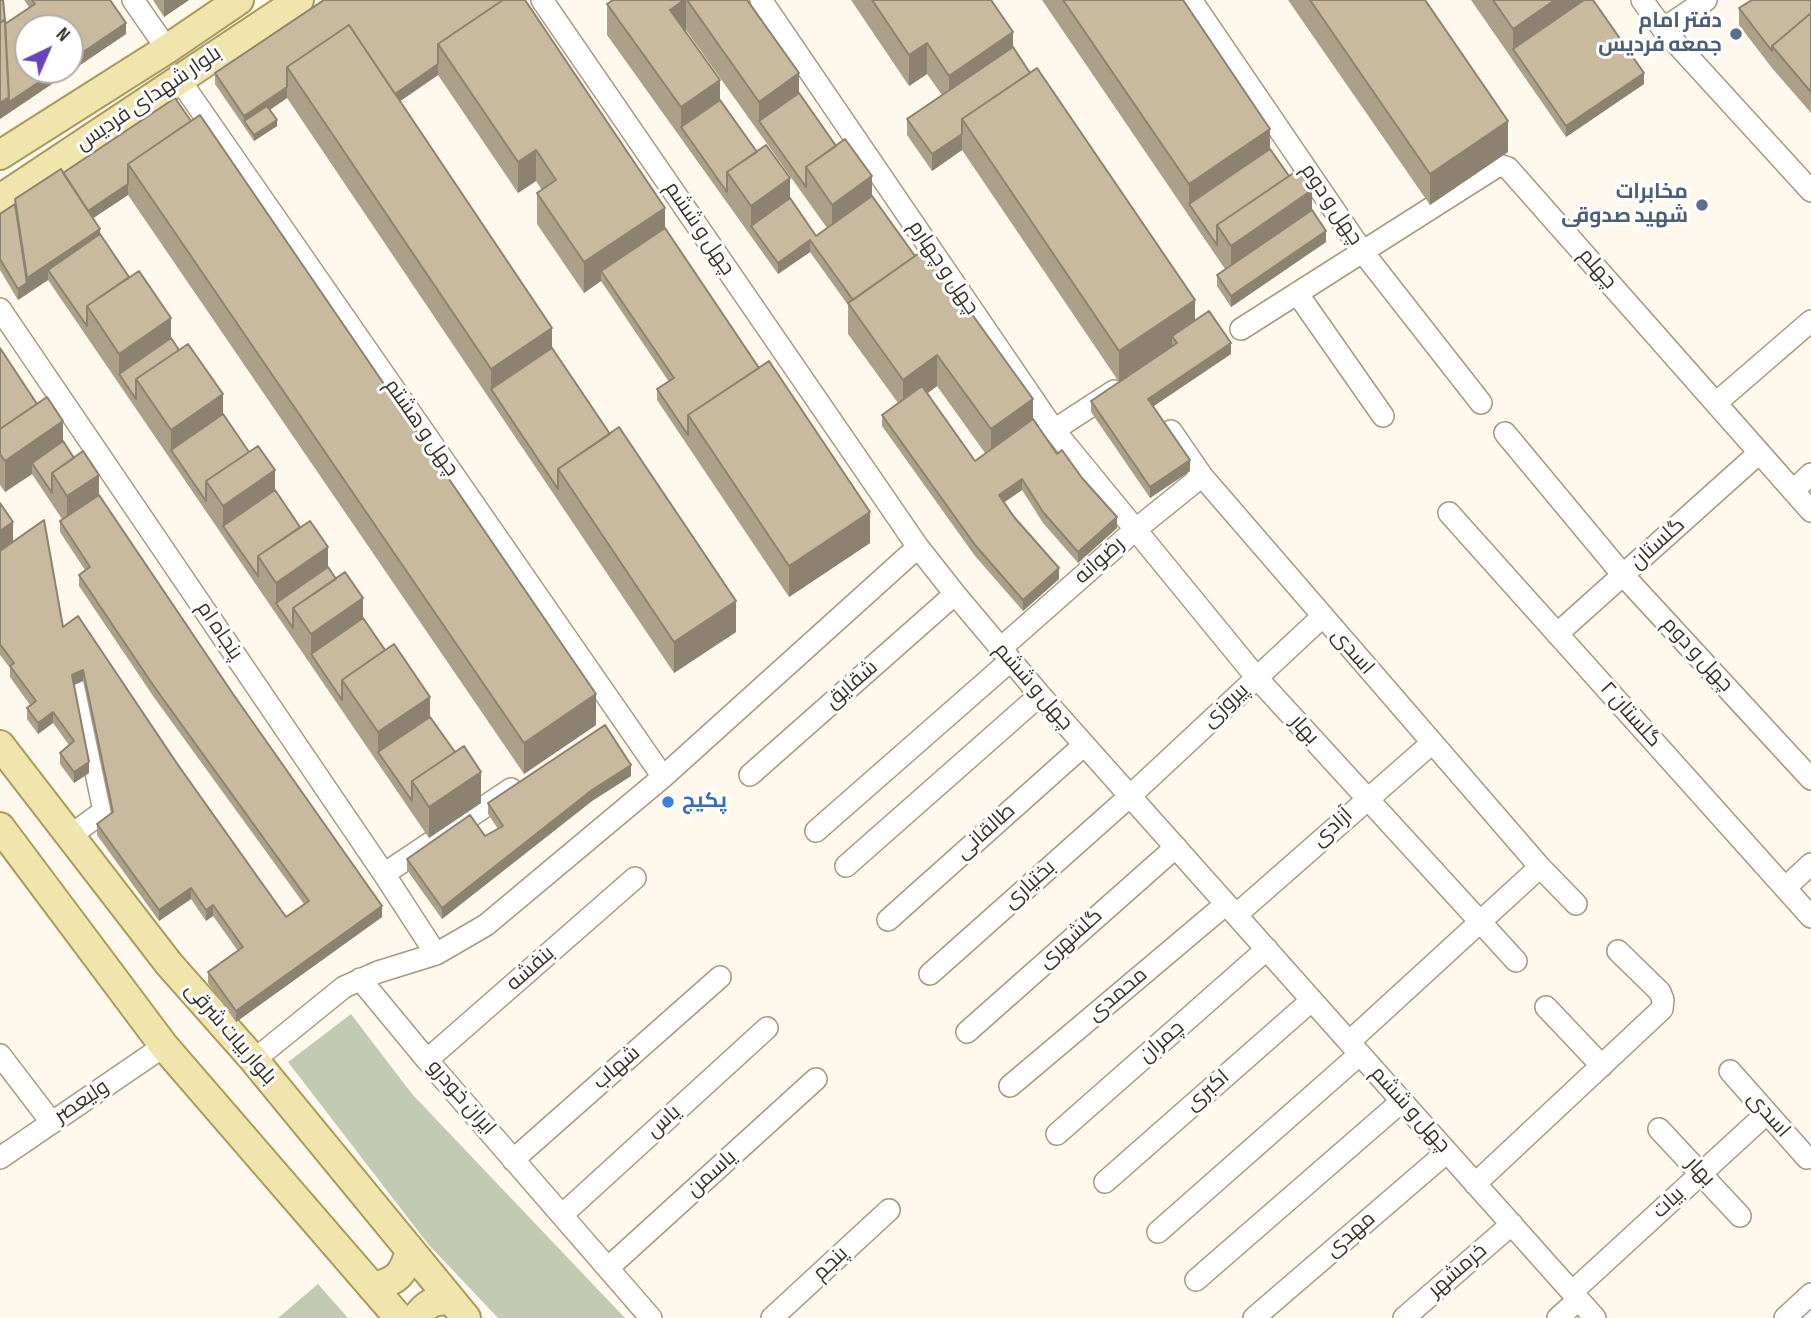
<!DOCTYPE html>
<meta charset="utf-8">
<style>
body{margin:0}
#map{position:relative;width:1811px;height:1318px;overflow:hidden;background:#fef8ed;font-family:"Sofia Sans Condensed",sans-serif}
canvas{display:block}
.north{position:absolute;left:14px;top:14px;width:70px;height:70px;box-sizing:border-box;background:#fff;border:2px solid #afada8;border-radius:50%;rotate:44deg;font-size:19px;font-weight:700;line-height:28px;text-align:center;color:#373126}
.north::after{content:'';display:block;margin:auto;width:24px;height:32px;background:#6644bc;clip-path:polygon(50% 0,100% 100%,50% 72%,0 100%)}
</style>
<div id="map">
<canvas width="1811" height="1318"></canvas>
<div class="north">N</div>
</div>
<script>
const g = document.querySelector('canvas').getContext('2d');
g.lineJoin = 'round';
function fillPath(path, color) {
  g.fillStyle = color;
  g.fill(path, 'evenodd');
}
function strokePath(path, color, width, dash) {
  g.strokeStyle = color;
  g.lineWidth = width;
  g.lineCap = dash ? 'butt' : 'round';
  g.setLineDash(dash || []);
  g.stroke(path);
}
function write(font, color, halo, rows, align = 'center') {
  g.font = font + ' "Sofia Sans Condensed",Cairo,sans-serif';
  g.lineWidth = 6;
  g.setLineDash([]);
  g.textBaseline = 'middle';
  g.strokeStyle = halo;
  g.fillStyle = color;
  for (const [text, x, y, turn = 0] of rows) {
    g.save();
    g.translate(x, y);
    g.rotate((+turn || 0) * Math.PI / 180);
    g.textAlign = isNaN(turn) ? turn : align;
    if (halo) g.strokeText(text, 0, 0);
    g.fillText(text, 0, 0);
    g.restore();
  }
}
fillPath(new Path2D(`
 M351,1014L412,1094L625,1318H498L428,1244L288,1062Z
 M318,1284L348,1318H278Z`), '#c3cab2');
const minor = new Path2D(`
 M133,0L167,49
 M542,0L918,547L955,594L1040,695L1595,1318
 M761,0L1054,430L1257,678L1516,961
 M1191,0L1362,251L1481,403
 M1642,0L1663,29L1811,191
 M1663,29L1706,0
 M179,79L663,777
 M1297,293L1383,416
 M0,309L384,874L436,954
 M1241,329L1499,165L1508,168L1811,511
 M1716,403L1811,321
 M1054,430L1114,391
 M1171,431L1202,476L1540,867L1576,904
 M1505,433L1623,575L1811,779
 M1793,491L1811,474
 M1449,513L1811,917
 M1557,634L1759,453
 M1000,649L1135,530L1202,476
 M750,775L955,594
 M816,831L1010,661
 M70,836L104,811L78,686
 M846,866L1040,695
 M384,874L511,789
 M1785,888L1811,864
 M1236,915L1432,743
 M888,920L1084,745
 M930,974L1130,796L1322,617
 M360,979L427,1060L651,1318
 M1546,1007L1602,1066
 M967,1032L1176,847
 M1349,1042L1540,867
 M0,1055L52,1123
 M254,1060L344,987L378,972L436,954L486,925L663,777L918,547
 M427,1060L635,878
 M1730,1071L1807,1158
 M1010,1086L1226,904
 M1659,1129L1740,1216
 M1057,1134L1267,949
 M0,1158L164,1046
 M513,1160L720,977
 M1105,1182L1312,1000
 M1475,1184L1662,1009L1663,1000L1660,992L1618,951
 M562,1215L767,1028
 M1158,1232L1360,1054
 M608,1268L816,1079
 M1196,1280L1402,1101
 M1572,1292L1766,1114
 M772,1318L889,1210
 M1254,1318L1447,1152
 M1404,1318L1512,1224
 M1558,1318L1578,1300
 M1785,1318L1811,1294`);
const major = new Path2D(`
 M0,155L167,49L239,0
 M0,199L299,0
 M0,745L169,964L254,1060L466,1318
 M0,827L164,1046L399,1318
 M372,1287C397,1282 404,1274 410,1250
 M416,1318C426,1304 433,1300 450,1300`);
strokePath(minor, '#a8997f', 24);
strokePath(major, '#a99b5b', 32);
strokePath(minor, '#fff', 21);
strokePath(major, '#f1e5ad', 28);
fillPath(new Path2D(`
 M24,0H110L126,34L0,119L5,24L29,7Z
 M153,0H189L164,17Z
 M525,0L665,228L870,543L789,597L657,400V389L669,382L601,281L584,293L537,224V193L542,190L536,181L518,193L438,75L400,101L552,348L736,632L674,673L287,98L270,110L277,126L254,141L215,84V73Z
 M611,0H747L799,93L1057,454L1117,528L1078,563L1043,523L1022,490L1004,502L1059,579L1023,611L975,556L882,426V415L898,403L848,334V305L810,252L778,274L607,35V4L612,1ZM686,30L827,228L816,236L720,100L685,31ZM937,386L985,453L975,461L927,394Z
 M851,0H991L1013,47L1195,320L1231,354L1153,406L1190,471L1150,498L1091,412V401L1119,382L962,150L932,171L907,135V119L942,95L927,74L909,86Z
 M1042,0H1183L1270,149L1312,210L1326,242L1231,307L1217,286V275L1225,269Z
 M1288,0H1425L1508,152L1430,205Z
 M1471,0H1593L1644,84L1566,137Z
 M1811,0V113L1772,68L1739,25V8Z
 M175,98L596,725L524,774L128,195L93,218L100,234L430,717L481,803L429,838L48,280L18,300L0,270V214L15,204V199L63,173Z
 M0,348L382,917L236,1022L208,983V972L238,951L213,916L206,921L191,899L159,921L97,835V824L111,814L83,681L74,685L89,773L74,783L60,764V753L69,745L53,723L38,734L27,719V708L30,705L10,677V668L0,655V503L13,542L63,627L178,765L286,917L304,904L153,696L79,586V575L85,570L60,532V521L62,519L32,474L5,492L0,485Z
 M631,776L592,801L442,919L407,870V859L485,836L498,829L488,814V803Z`), '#ada089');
fillPath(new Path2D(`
 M164,0H189L164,17Z
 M684,0H686V30L670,41V10Z
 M1555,0H1590L1513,49V29Z
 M126,23V34L0,119V103L57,70H70V61Z
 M1013,32V63L949,107V76Z
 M927,43V74L909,86V55Z
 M438,64V75L386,111V100Z
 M799,73V104L759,121V102Z
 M1644,73V84L1566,137V126Z
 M720,80V111L681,127V107Z
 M287,87V98L247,125L244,121V116Z
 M277,120V126L254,141V135Z
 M1508,121V152L1430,205V174Z
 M1270,129V160L1189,204V184Z
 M962,134V150L932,171V154Z
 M536,150V181L518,193V162Z
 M872,176V207L832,236V205Z
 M790,178V209L751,226V237V206Z
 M128,184V195L86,223V212Z
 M1312,190V221L1231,277V246Z
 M665,208V239L601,271V281L584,293V262Z
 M100,229V246L48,270V280L18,300V289L27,283V278Z
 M1326,231V242L1231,307V296Z
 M810,240V252L778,274V263Z
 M1195,300V331L1172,336V347L1119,382V351Z
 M171,318V349L119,374V354Z
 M552,328V359L491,389V400V369Z
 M1231,343V354L1148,410V399Z
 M937,355V386L903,411V380Z
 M223,394V425L171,450V461V430Z
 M1033,399V430L991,460V429Z
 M63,421V452L32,463V474L5,492V461Z
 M1190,460V471L1150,498V487Z
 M275,470V501L223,526V506Z
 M99,475V506L67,527V496Z
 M1022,479V490L999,506V495Z
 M870,512V543L789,597V566Z
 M1117,517V528L1078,563V552Z
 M13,522V553L0,562V531Z
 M328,547V578L276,603V583Z
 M1059,568V579L1023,611V600Z
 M363,598V629L311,654V634Z
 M736,601V632L674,673V642Z
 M83,670V681L72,686V675Z
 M596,694V725L524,774V743Z
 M430,697V728L378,752V732Z
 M53,712V723L38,734V723Z
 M89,762V773L74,783V772Z
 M631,765V776L592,801L442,919V908L592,790Z
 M481,772V803L429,838V807Z
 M191,888V899L159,921V910Z
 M213,905V916L206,921V910Z
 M382,906V917L236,1022V1011Z`), '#8d826f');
const building = new Path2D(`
 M0,0H3L5,20L0,23Z
 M32,0H110L126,23L70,61V28H28V70H57L9,102L5,24L35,4Z
 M324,0H503L438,44V64L395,94L349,25L287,67V87L244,116L215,73Z
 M503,0H525L665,208L584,262L537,193L556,180L536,150L518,162L438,44Z
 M613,0H684L670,10L720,80L681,107L607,4Z
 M687,0H747L799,73L759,102Z
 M872,0H991L1013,32L949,76L927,43L909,55Z
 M1063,0H1183L1270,129L1189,184Z
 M1310,0H1425L1508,121L1430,174Z
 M1493,0H1555L1513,29Z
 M1584,0H1593L1644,73L1566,126L1513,49Z
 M1752,0H1811V13L1772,46V51L1739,8Z
 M1811,13V92L1772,46Z
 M5,19L9,97L0,103V23Z
 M349,25L552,328L491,369L287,67Z
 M1013,47L1030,73L962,119V134L932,154L907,119Z
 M1037,68L1195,300L1119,351L962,119Z
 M799,93L836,146L806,167V187L759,121Z
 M175,98L191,121L128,164V184L88,211L63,173Z
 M720,100L757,152L727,172V192L681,127Z
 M267,106L277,120L254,135L244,121Z
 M200,115L596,694L524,743L128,164Z
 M845,139L872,176L832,205L806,167Z
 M766,145L790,178L751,206L727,172Z
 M1270,149L1289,176L1217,225V245L1189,204Z
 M61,169L100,229L27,278L15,199Z
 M1298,170L1312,190L1231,246L1217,225Z
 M872,196L915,256L853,300L810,240L778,263L751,226L790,198L816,236Z
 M15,204L27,283L18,289L0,259V214Z
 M1312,210L1326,231L1231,296L1217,275Z
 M665,228L759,368L688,415V435L657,389L674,378L601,271Z
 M100,234L129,277L87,306V326L48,270Z
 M925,249L1033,399L991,429L937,355L903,380L848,303Z
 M139,271L171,318L119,354L87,306Z
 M1209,311L1231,343L1148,399L1190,460L1150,487L1091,401L1177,343L1172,336Z
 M171,338L179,350L136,379V399L119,374Z
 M188,344L223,394L171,430L136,379Z
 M0,348L37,404L0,429Z
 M552,348L610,434L558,469V489L491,389Z
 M769,361L870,512L789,566L688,415Z
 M922,386L975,461L1033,419L1057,454L1062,450L1082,478L1117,517L1078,552L1043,512L1022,479L999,495L1014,517L1059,568L1023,600L975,545L882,415Z
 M47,397L63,421L5,461L0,454V429Z
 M223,414L249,452L206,481V501L171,450Z
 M619,427L736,601L674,642L558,469Z
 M63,441L74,458L52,473V493L32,463Z
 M258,446L275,470L223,506L206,481Z
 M83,451L99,475L67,496L52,473Z
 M275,490L300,527L258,556V576L223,526Z
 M99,495L233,694L382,906L236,1011L208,972L243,947L213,905L206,910L191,888L159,910L97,824L113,812L83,670L72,675L89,762L74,772L60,753L74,741L53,712L38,723L27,708L36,701L10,666L14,663L0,644V551L44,520L63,627L78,616L178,765L286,917L309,901L153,685L79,575L90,567L60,521Z
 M0,503L13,522L0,531Z
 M310,521L328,547L276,583L258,556Z
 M328,567L336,579L293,608V628L276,603Z
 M345,572L363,598L311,634L293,608Z
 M363,618L385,650L342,680V700L311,654Z
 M394,644L430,697L378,732L342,680Z
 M430,717L455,752L412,781V801L378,752Z
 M605,725L631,765L592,790L442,908L407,859L470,815L485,836L503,826L488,803Z
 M464,746L481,772L429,807L412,781Z`);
fillPath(building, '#c9ba9f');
strokePath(building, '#8d826f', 2);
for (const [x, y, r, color] of [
 [1736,34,7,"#5c6f8a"],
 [1702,205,7,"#5c6f8a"],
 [668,802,7,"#3f7fe0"]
]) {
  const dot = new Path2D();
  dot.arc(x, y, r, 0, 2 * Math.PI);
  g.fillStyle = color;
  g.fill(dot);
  strokePath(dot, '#fff', 2.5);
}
write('bold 21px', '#4e5e75', '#fff', [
 ["دفتر امام",1722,22],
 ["جمعه فردیس",1722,46],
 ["مخابرات",1688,193],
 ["شهید صدوقی",1688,217]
], 'right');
write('21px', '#373126', '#fff', [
 ["بلوار شهدای فردیس",149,99,-34],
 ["چهل و دوم",1331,205,56],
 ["چهل و ششم",699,229,56],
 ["چهل و چهارم",943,268,56],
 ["چهلم",1597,269,49],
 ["چهل و هشتم",421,428,55],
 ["گلستان",1658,544,-42],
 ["رضوانه",1100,561,-42],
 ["پنجاه ام",219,631,56],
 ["اسدی",1352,652,49],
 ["چهل و دوم",1697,655,47],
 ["شقایق",852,685,-41],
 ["چهل و ششم",1033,687,49],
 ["پیروزی",1226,706,-43],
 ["گلستان ۲",1630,715,48],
 ["بهار",1304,730,48],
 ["آزادی",1333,828,-42],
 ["طالقانی",986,832,-42],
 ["بختیاری",1030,885,-42],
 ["گلشهری",1071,939,-42],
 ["بنفشه",531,969,-41],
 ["محمدی",1118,995,-40],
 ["بلوار بیات شرقی",230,1034,49],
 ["چمران",1162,1042,-41],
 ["شهاب",617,1068,-41],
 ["اکبری",1208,1091,-41],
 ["ایران خودرو",461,1098,49],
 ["ولیعصر",82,1102,-34],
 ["چهل و ششم",1410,1110,48],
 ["اسدی",1768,1115,49],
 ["یاس",664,1122,-42],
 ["بهار",1700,1172,47],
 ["یاسمن",712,1174,-42],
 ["بیات",1669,1203,-43],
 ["مهدی",1351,1235,-41],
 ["پنجم",831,1264,-43],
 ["خرمشهر",1458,1271,-41]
]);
write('bold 21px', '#366cbe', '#fff', [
 ["پکیج",682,802]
], 'left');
</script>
